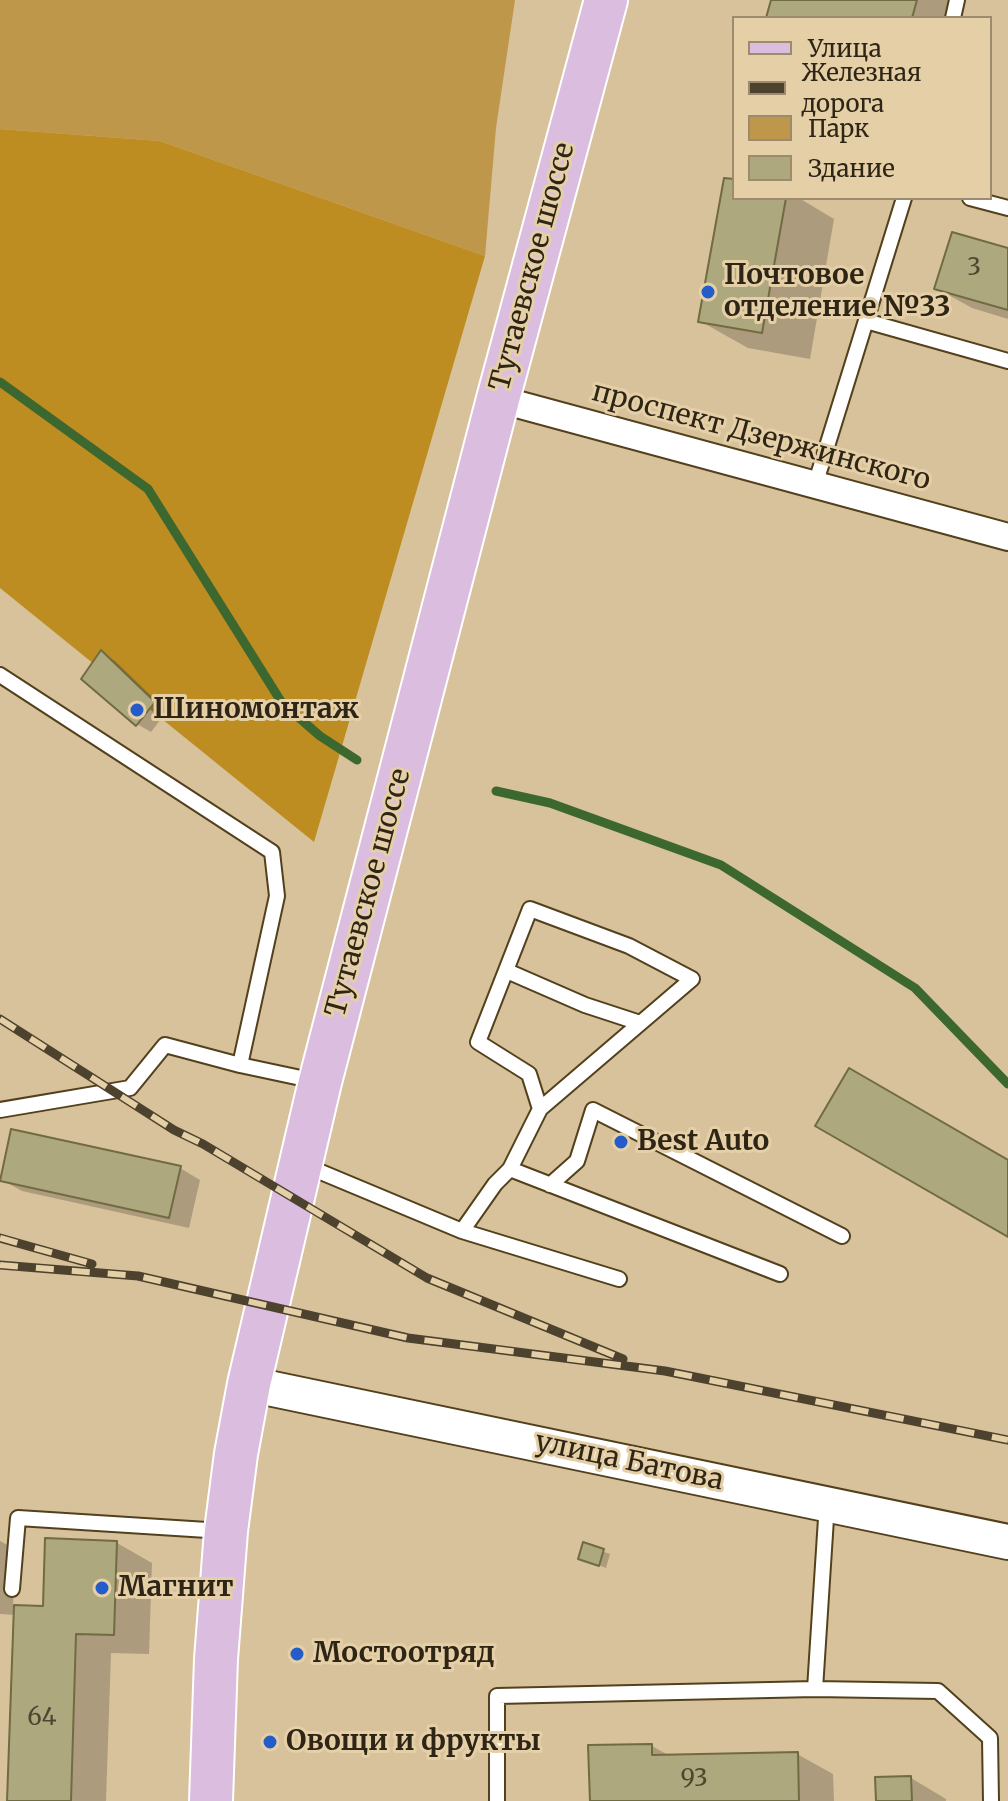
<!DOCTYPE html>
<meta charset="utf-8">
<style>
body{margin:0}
#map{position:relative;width:1008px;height:1801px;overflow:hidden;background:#d8c29b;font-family:Merriweather,serif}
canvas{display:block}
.legend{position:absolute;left:732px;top:16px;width:260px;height:184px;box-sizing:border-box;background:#e5cfa7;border:2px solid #9c8b6d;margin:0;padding:10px 14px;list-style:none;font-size:24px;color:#2e2516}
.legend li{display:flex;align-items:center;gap:16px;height:40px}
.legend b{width:40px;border:2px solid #9c8b6d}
</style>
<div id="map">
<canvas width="1008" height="1801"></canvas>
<ul class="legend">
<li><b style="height:10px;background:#dabddf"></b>Улица</li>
<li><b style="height:10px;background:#4d422e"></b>Железная дорога</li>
<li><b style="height:22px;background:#bf974b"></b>Парк</li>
<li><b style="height:22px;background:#aea87e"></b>Здание</li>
</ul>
</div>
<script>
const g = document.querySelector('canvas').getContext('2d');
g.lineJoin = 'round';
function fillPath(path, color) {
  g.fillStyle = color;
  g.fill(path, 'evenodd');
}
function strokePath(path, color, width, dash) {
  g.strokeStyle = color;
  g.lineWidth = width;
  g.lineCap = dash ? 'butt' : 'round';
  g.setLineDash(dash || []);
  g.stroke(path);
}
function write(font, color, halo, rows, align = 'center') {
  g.font = font + ' Merriweather,serif';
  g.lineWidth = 6;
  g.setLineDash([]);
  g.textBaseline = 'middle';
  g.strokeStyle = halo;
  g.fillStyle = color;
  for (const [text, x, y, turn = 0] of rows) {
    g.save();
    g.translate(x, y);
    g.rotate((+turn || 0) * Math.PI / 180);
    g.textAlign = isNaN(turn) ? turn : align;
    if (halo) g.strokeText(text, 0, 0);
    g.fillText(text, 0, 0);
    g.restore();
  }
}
fillPath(new Path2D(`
 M0,0H515L496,128L485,256L160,141L0,129Z`), '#bf974b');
fillPath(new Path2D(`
 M0,129L160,141L485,256L314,842L0,588Z`), '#be8d21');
fillPath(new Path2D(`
 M773,0H957L952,18H768Z
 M734,181V198H799L834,219L810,359L748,348L700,321Z
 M1008,250V319L972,308L936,288Z
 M102,653L115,661L167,711L151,732L137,724Z
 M180,1168L200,1180L189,1228L22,1191L2,1180Z
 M0,1541L15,1549L13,1607L44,1609L117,1543L152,1563L149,1654L111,1653L106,1801H9L15,1615L0,1614Z
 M584,1545L610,1554L606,1568L580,1558Z
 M652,1746L670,1756L797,1754L833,1774L834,1801H592Z
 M911,1778L946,1799V1801H878Z`), '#0003');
strokePath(new Path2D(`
 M0,382L148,489L282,703L320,736L357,760
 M496,791L550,803L721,865L915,988L1008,1084`), '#3c682f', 9);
const building = new Path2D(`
 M771,0H917L912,18H766Z
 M724,178L734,179V198H786L762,333L698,322Z
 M952,232L1008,248V310L934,289Z
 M101,650L155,702L136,726L81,679Z
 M849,1068L1008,1160V1237L815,1126Z
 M11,1129L181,1166L169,1218L0,1181Z
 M45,1538L117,1541L114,1635L76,1634L71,1801H7L14,1605L43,1606Z
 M583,1542L604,1549L599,1566L578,1559Z
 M652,1744V1755L798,1752L799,1801H590L588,1745Z
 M911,1776L912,1801H876L875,1777Z`);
fillPath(building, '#aea87e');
strokePath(building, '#706b43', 2);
const service = new Path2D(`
 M953,18L957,0
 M970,198L1008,208
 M866,321L1008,361
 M815,485L904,198
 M0,675L272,852L277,896L240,1065L315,1081
 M507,971L585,1005L640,1023
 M0,1110L130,1088L165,1045L240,1065
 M304,1165L462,1231L619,1279
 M510,1169L780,1274
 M550,1185L577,1161L593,1110L842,1236
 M462,1231L495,1184L510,1169L540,1109L692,979L629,946L530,909L478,1042L529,1074L540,1109
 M12,1589L18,1518L223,1531
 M815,1689L938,1691L990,1738L991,1801
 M497,1801V1696L815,1689L827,1503`);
const minor = new Path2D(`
 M498,399L1008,537`);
const tertiary = new Path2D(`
 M249,1384L1008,1542`);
const primary = new Path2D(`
 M211,1801L216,1659L226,1531L236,1454L249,1384L320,1082L498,399L606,0`);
strokePath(service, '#53401c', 18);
strokePath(minor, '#53401c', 30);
strokePath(tertiary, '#53401c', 38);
strokePath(primary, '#fff', 46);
strokePath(service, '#fff', 14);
strokePath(minor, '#fff', 26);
strokePath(tertiary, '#fff', 34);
strokePath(primary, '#dabddf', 42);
const rail = new Path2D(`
 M0,1019L174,1130L203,1144L427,1278L623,1359
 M0,1238L92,1264
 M0,1265L138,1276L408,1338L665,1371L1008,1440`);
strokePath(rail, '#4d422e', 9);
strokePath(rail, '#e5cfa7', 6, [18]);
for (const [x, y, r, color] of [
 [708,292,8,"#245dca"],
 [137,710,8,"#245dca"],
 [621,1142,8,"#245dca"],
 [102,1588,8,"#245dca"],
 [297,1654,8,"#245dca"],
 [270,1742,8,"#245dca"]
]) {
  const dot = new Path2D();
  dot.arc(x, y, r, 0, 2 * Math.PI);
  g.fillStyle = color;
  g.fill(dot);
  strokePath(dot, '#e5cfa7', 3);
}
write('24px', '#4e4630', null, [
 ["3",974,268],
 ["64",42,1718],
 ["93",694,1779]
]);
write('28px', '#2e2516', '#e5cfa7', [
 ["Тутаевское шоссе",533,267,-75],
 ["проспект Дзержинского",761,437,15],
 ["Тутаевское шоссе",369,893,-75],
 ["улица Батова",629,1462,12]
]);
write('bold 28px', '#2e2516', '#e5cfa7', [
 ["Почтовое",724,276],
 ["отделение №33",724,308],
 ["Шиномонтаж",153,710],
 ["Best Auto",637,1142],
 ["Магнит",118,1588],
 ["Мостоотряд",313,1654],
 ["Овощи и фрукты",286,1742]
], 'left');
</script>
